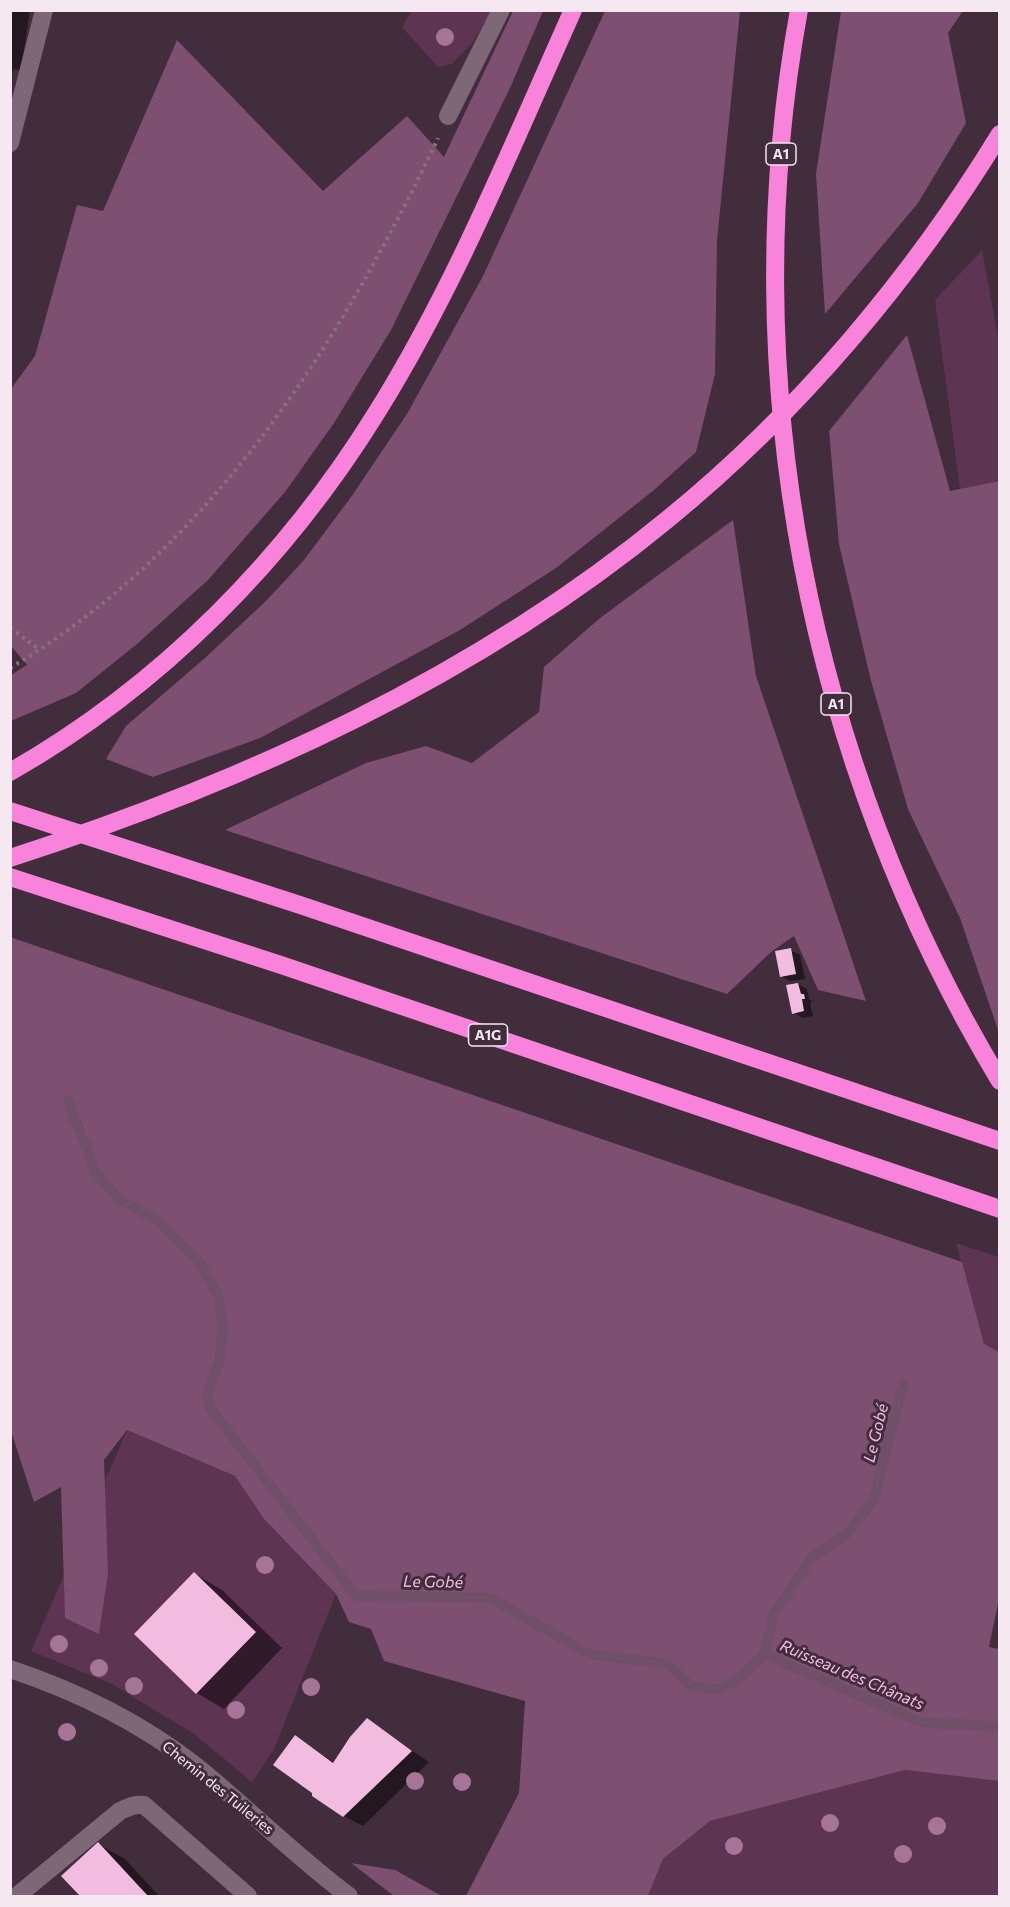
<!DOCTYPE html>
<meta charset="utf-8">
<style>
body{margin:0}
#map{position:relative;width:1010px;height:1907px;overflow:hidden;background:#422d3c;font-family:Commissioner,sans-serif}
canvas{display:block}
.frame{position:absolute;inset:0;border:12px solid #f6e8f1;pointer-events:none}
</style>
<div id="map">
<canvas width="1010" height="1907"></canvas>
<div class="frame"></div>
</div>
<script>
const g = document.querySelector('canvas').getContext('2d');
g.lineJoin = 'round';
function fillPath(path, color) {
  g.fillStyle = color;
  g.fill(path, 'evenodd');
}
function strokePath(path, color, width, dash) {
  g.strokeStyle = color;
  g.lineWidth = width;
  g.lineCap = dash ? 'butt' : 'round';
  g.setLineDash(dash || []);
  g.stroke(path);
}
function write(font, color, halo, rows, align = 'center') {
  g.font = font + ' Commissioner,sans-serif';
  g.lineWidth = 6;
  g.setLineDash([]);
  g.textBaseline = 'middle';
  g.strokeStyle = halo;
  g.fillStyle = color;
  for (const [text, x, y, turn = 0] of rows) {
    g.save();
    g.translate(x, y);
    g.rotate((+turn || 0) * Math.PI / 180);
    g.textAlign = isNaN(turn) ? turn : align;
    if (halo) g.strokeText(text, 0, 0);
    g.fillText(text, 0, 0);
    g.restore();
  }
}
fillPath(new Path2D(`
 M412,11H491L473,42L452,64L438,67L402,27Z
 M982,250L999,342V481L960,489L935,300Z
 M956,1243L999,1257V1352L984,1345Z
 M127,1430L235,1476L264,1519L336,1594L274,1749L252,1782L194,1734L112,1684L31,1651Z
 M905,1770L999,1781V1896H648L663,1859L710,1821Z`), '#5d3452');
fillPath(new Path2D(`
 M513,11H543L510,88L391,330L334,423L285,492L208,580L137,644L76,693L11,721V675L27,665L11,646V389L35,356L77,205L103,211L177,40L323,191L407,116L444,157Z
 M605,11H740L717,240L715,374L696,452L654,490L556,568L460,630L260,738L153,777L106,759L126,726L205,658L267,600L304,560L351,497L407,414L483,276Z
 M841,11H963L948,33L966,123L918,203L825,314L816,174Z
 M907,335L950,491L999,481V1033L960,918L908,809L871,681L839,544L829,431Z
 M733,520L756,676L866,1001L818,990L794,936L771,952L727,994L225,830L366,763L426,746L472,763L539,712L544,667L600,618Z
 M10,937L962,1262L984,1344L999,1352L1000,1594L989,1647L999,1649V1781L905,1770L710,1821L663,1859L648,1896H466L519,1793L525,1701L384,1661L371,1629L349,1622L336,1594L264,1519L235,1476L127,1430L104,1460L108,1573L99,1634L65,1618L61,1487L34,1502L11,1431Z
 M351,1863L395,1870L442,1896H394Z`), '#7d4f70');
fillPath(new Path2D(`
 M10,10H30L21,70L13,69L10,90Z
 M790,950L800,955L805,979L790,981L781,976Z
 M798,984L807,989L809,999L812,1001L810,1004L813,1016L803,1018L794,1013Z
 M195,1574L222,1590L282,1648L224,1709L197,1693Z
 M367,1720L429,1762L363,1826L344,1816L295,1737L335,1763Z
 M98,1844L125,1859L159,1896H82L63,1876Z`), '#0007');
strokePath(new Path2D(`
 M68,1101L95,1171L120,1200L159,1221L200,1263L218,1296L223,1325L220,1360L207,1394L210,1408L356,1596L491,1598L589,1654L668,1664L691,1686L717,1690L740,1679L764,1654L774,1614L812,1557L848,1533L874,1499L903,1384
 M764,1654L920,1722L1000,1727`), '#704f68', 10);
fillPath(new Path2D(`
 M791,948L796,974L780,977L775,951Z
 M798,983L801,994H804L805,999H802L804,1011L792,1014L786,985Z
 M194,1572L256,1632L196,1694L134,1634Z
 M367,1718L412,1751L343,1817L312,1796V1793L273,1765L295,1735L333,1763L350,1737Z
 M98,1842L148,1896H80L61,1876Z`), '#f2bce1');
strokePath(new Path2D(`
 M10,628L39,649
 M10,668C211,549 340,344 438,138`), '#84727e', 4, [3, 4.5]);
strokePath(new Path2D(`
 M448,116L501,10
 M10,143L44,10
 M10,1669C76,1691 141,1723 196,1766C248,1808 295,1856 349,1896
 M17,1896L120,1811C129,1807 134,1804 144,1805L248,1896`), '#7e6777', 18);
strokePath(new Path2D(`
 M799,10C732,376 808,763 1000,1081
 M10,772C161,686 286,559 377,412C456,285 512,146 573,10
 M10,811L300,905L1000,1141
 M10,858C245,782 476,677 668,519C798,413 912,278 1000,134
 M10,877L281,965L1000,1209`), '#f982da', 18);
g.fillStyle = '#a67497';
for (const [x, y] of [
 [445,37],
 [265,1565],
 [59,1644],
 [99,1668],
 [134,1686],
 [311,1687],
 [236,1710],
 [67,1732],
 [415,1781],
 [462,1782],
 [830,1823],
 [937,1826],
 [734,1846],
 [903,1854]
]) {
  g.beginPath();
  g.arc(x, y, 9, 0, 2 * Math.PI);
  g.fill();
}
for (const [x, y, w] of [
 [781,154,30],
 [836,704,30],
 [488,1035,39]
]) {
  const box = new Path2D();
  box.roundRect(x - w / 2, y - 11, w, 22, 4.5);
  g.fillStyle = '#422d3c';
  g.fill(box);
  strokePath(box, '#f6e8f1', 1.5);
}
write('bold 14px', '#f6e8f1', null, [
 ["A1",781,154],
 ["A1",836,704],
 ["A1G",488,1035]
]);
write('15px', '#f6e8f1', '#422d3c', [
 ["Chemin des Tuileries",218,1788,39]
]);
write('italic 16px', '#f9bde6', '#422d3c', [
 ["Le Gobé",876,1433,-76],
 ["Le Gobé",433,1582,1],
 ["Ruisseau des Chânats",852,1675,23]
]);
</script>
